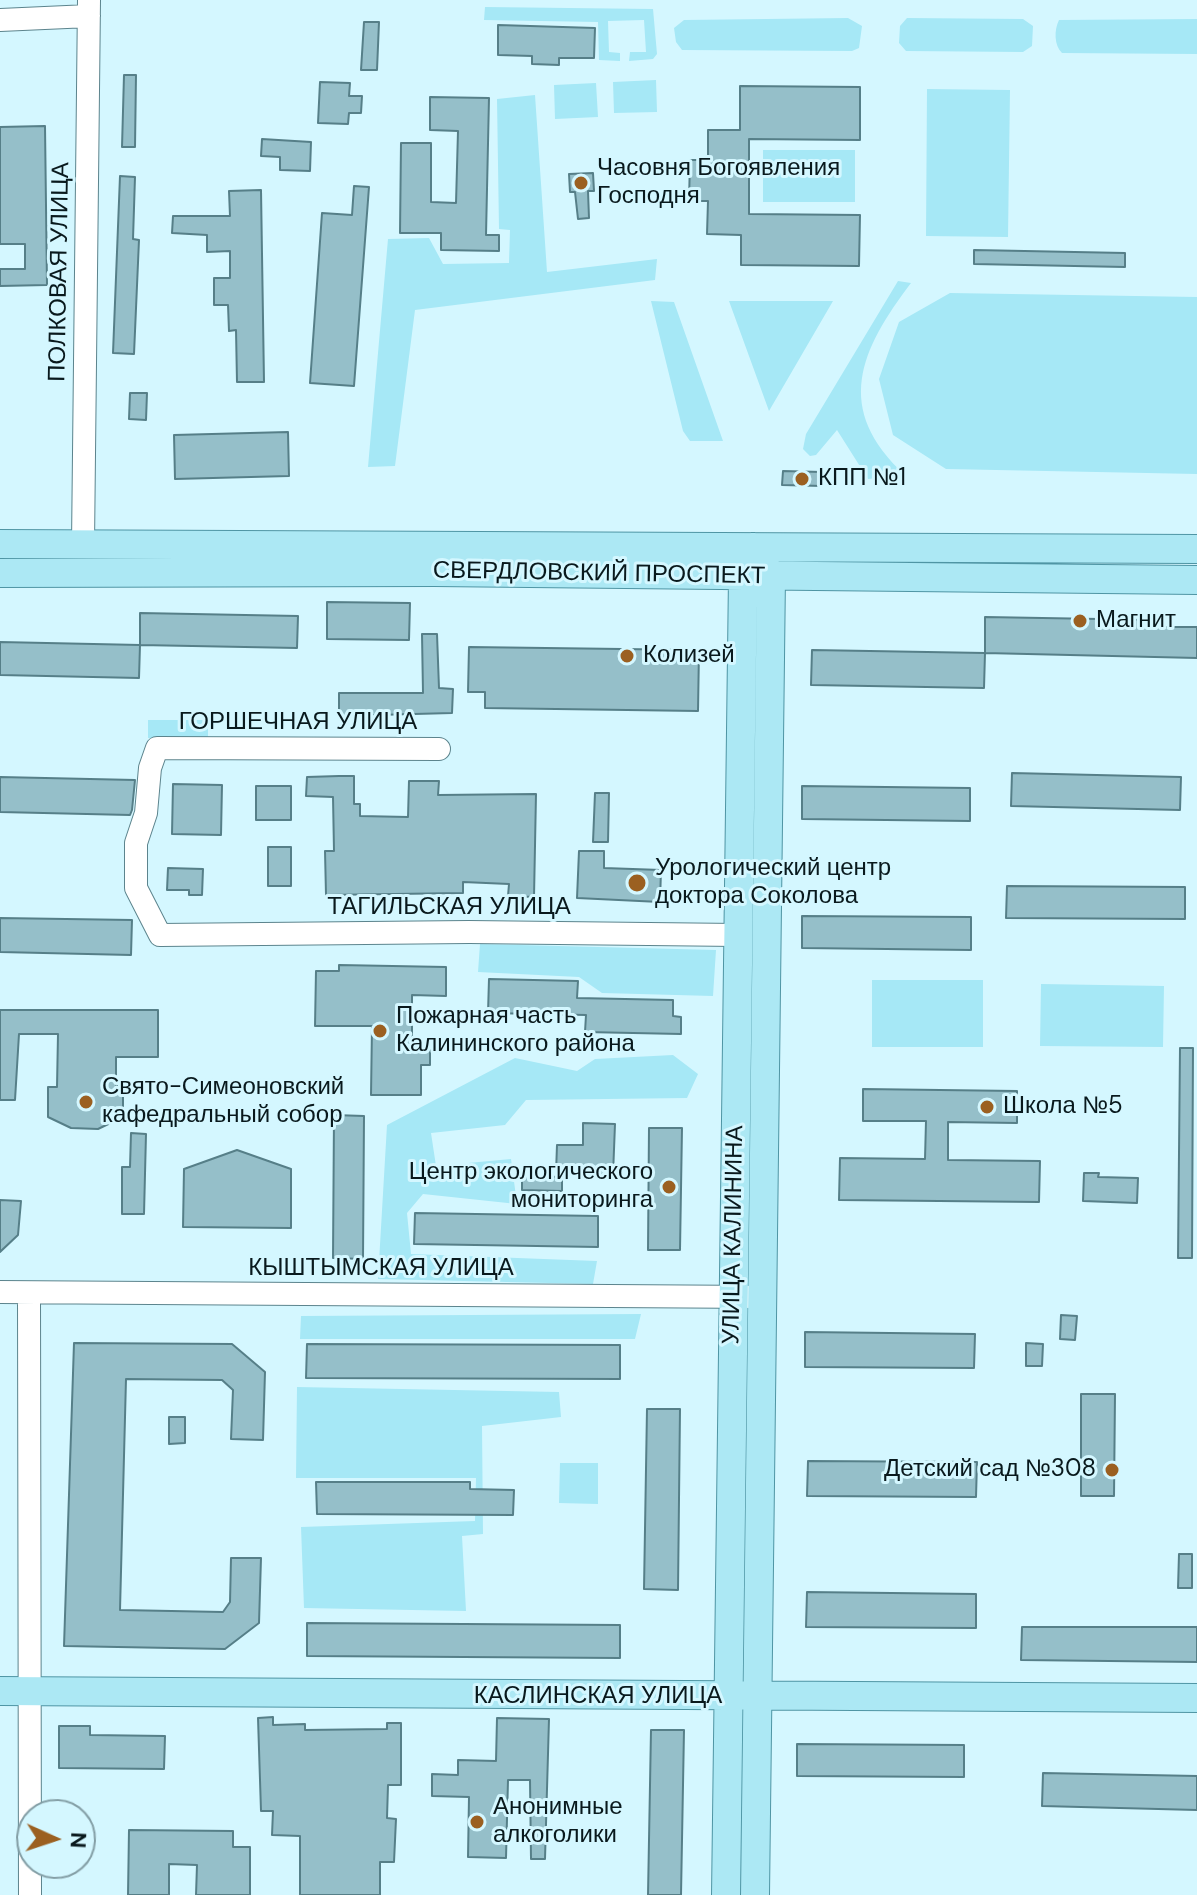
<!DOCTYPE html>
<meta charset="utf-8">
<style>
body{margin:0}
#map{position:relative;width:1197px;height:1895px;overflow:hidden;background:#d4f7ff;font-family:"DM Sans",sans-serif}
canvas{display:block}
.north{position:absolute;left:16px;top:1799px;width:80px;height:80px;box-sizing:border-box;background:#d4f7ff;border:2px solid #839ea5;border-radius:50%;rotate:93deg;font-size:22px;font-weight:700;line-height:32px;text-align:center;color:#09191d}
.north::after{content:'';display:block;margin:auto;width:28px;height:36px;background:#9b6021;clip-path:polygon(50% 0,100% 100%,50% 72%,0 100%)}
</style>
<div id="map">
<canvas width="1197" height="1895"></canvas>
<div class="north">N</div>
</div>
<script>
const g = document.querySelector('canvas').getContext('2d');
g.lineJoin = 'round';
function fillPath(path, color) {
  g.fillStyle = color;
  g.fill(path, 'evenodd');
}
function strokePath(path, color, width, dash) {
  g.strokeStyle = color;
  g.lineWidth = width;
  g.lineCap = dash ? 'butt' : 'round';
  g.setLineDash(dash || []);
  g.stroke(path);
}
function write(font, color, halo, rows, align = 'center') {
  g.font = font + ' "DM Sans",sans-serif';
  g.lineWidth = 6;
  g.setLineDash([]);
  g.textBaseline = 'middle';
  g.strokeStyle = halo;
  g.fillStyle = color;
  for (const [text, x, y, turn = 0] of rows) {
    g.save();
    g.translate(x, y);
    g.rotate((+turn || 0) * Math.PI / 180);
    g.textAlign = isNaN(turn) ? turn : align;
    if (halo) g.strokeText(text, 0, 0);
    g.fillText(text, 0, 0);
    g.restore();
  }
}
fillPath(new Path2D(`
 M485,7L653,9L657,54L653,59L629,61L630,52H646L644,20L608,21L609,52L620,53V61L599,60L598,22L484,20Z
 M848,18L862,26L859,48L852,51L682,50L676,42L674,28L684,20Z
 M907,18L1023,19L1033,26L1032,46L1023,52L906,51L899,43L900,26Z
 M1197,19V54L1062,53C1054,45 1054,30 1059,20Z
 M656,80L657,112L614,113L613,82Z
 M596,83L598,117L555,119L554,85Z
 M927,89L1010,90L1008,237L926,236Z
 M535,95L547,272L657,259L655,280L415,310L395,466L368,467L388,239L429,238L443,264L509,263L510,230L499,229L497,99Z
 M763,150H855V202H763Z
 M898,281L911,283C860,350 833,409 905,475L868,479L837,430L816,455L810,456L803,449L806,434Z
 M950,293L1197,297V474L946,469L893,435L879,379L899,322Z
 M651,301L674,302L723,441H690L683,431Z
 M729,301H833L769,411Z
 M148,720H208V739L148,738Z
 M480,944L716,950L713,996L602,993L579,977L478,972Z
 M872,980H983V1047H872Z
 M1041,984L1164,986L1163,1047L1040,1046Z
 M673,1055L698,1074L687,1098L526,1100L505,1125L431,1133L436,1166L511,1159L517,1204L423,1194L407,1213L411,1254L597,1261L593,1284L378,1279L387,1125L515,1058L577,1071L595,1059Z
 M641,1314L635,1339H300L301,1316Z
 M297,1387L559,1392L561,1417L482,1426L483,1534L462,1536L466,1611L304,1608L301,1527L475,1521L476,1478H296Z
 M560,1463H598V1504L559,1503Z`), '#a6e8f6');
const building = new Path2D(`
 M364,22H379L377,70H361Z
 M498,25L595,28L594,58H559V65L532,64V56L498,55Z
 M124,75H136L135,147H122Z
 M320,82L350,83L349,96H362L361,113H349L348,124L318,123Z
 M740,86L860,87V140L749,139V214L860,215L859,266L741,265V235L707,234L708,201H689L690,160H708V130H740Z
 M430,97L489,98L486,235H499V251L441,250V233H400L401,143H431V202L456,203L458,131L430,130Z
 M45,126L47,285L0,286V269H25V244H0V127Z
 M262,139L311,142L310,171L280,170V157L261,156Z
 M593,173L594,191H588L589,218L578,219L575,192H570L569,174Z
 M120,176L135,177L133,239L139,240L134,354L113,353Z
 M354,186L369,187L354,386L310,383L322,213L352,215Z
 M261,190L264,382H237L236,330L229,331L228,305H214V278H230V251L207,252V235L172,233L173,216H230L229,191Z
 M974,250L1125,253V267L974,264Z
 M130,393H147L146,420L129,419Z
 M288,432L289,476L175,479L174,435Z
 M783,471L822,472V486L782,485Z
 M327,602L410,603L409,640L327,639Z
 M140,613L298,616L297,648L140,645Z
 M985,617L1157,620V627H1197V658L985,653Z
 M422,634H437L439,688L453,689L452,713L339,716V693H423Z
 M0,642L140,645L139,678L0,675Z
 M469,647L699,650L698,711L485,708V692H468Z
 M812,650L985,653L984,688L811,685Z
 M1012,773L1181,777L1180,810L1011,806Z
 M339,776H354V804H360V816L408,817L409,781H439L438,795L536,794L534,897L508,896L509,884L463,882V893L326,895L325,851H334L333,797L306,796L307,777Z
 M0,777L135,780L132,810L130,815L0,812Z
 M173,784L222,785L221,835L172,834Z
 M256,786H291V820H256Z
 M802,786L970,788V821L802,819Z
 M595,793H609L608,842H593Z
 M268,847H291V886H268Z
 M579,851H604V868L661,870L660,902L577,898Z
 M168,868L203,869L202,895H189V890H167Z
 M1007,886L1185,887V919L1006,918Z
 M802,916L971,917V950L802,948Z
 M0,918L132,920L131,955L0,952Z
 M339,965L446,967V996L412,995V1046H430V1065H421V1095H371L372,1026H315L316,971H339Z
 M489,979L578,981L577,998L673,1000V1016L681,1017V1034L585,1032L586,1015L488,1013Z
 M0,1010H158V1057H116V1086H123V1117L98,1129L71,1128L48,1117V1087H57L58,1034H19L15,1100H0Z
 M1180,1048H1193L1192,1258H1178Z
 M863,1089L1017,1091V1123L948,1122V1160L1040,1161L1039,1202L839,1200L840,1158L925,1159L926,1121H863Z
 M334,1115L364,1116L363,1259L333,1258Z
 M583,1123L615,1124L613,1175L556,1173L557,1145H583Z
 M649,1128H682L680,1250H648Z
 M131,1133L146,1134L144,1214H122V1167H130Z
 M237,1150L291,1169V1228L183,1227L184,1169Z
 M1084,1173H1099L1098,1177L1138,1178L1137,1203L1083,1201Z
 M522,1176L562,1177V1191L522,1190Z
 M0,1200L21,1201L18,1235L0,1252Z
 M415,1213L598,1216V1247L414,1244Z
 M1061,1315L1077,1316L1075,1340L1060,1339Z
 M805,1332L975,1334L974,1368L805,1367Z
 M74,1343L232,1344L265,1372L263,1440L231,1439L233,1390L222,1380L126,1379L120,1610L223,1612L230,1602L231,1558H261L259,1623L225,1649L64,1646Z
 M1026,1343L1043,1344L1042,1366H1026Z
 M307,1344L620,1345V1379L306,1378Z
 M1081,1394H1115L1114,1496H1081Z
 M647,1409H680L678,1590L644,1589Z
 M169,1417H185V1443L169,1444Z
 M808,1461L977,1462L976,1497L807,1496Z
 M316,1482H470V1489L514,1490L513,1515L317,1514Z
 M1179,1554H1192V1588H1178Z
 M807,1592L976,1594V1628L806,1627Z
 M307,1623L620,1625V1658L307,1656Z
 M1022,1627H1197V1662L1021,1660Z
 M273,1717V1725L305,1724V1730L387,1729V1723H401V1785H388L387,1818L396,1819L394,1862H380V1895H300V1836L272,1835L273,1811H261L258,1718Z
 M497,1718L549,1719L545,1859H531L530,1780H508L506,1858L468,1857L469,1797L432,1796V1774L458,1775V1760L496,1761Z
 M59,1726H90V1735L165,1736L164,1769L59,1768Z
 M651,1730H684L681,1895H648Z
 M797,1744L964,1745V1777L797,1776Z
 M1043,1773L1197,1776V1810L1042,1806Z
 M129,1830L233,1831V1847H250V1895H196L197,1865L169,1864V1895H128Z`);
fillPath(building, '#95bfc9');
strokePath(building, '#567f88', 2);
const minor = new Path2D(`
 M0,20L89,16
 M83,544L89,0
 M439,749L157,748L150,768L146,813L136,843V888L160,935L469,932L738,935
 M0,1292L762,1297
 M29,1294L30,1895`);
const major = new Path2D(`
 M0,544L1197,549
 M753,547L771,576L755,1895
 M0,573L434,572L1197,580
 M0,1691L1197,1698
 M726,1895L743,576L753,547`);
strokePath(minor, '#5c848d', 24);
strokePath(major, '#4f95a4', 30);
strokePath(minor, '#fff', 22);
strokePath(major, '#ace8f4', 28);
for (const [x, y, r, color] of [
 [581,183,8,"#9b6021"],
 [802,479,8,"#9b6021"],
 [1080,621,8,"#9b6021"],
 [627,656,8,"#9b6021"],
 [637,883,10,"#9b6021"],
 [380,1031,8,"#9b6021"],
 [86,1102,8,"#9b6021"],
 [987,1107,8,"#9b6021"],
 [669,1187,8,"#9b6021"],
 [1112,1470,8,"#9b6021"],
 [477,1822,8,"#9b6021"]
]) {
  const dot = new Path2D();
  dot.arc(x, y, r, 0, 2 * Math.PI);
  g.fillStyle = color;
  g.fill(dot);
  strokePath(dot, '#d4f7ff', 3);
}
write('24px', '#09191d', '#d4f7ff', [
 ["Часовня Богоявления",597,169],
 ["Господня",597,197],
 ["КПП №1",818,479],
 ["Магнит",1096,621],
 ["Колизей",643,656],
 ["Урологический центр",655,869],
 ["доктора Соколова",655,897],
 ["Пожарная часть",396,1017],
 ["Калининского района",396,1045],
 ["Свято-Симеоновский",102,1088],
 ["кафедральный собор",102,1116],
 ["Школа №5",1003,1107],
 ["Центр экологического",653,1173,"right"],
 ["мониторинга",653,1201,"right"],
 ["Детский сад №308",1096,1470,"right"],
 ["Анонимные",493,1808],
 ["алкоголики",493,1836]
], 'left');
write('24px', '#09191d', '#d4f7ff', [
 ["ПОЛКОВАЯ УЛИЦА",60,272,-89],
 ["СВЕРДЛОВСКИЙ ПРОСПЕКТ",599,574,1],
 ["ГОРШЕЧНАЯ УЛИЦА",298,723],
 ["ТАГИЛЬСКАЯ УЛИЦА",449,908],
 ["УЛИЦА КАЛИНИНА",734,1235,-89],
 ["КЫШТЫМСКАЯ УЛИЦА",381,1269],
 ["КАСЛИНСКАЯ УЛИЦА",598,1697]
]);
</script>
